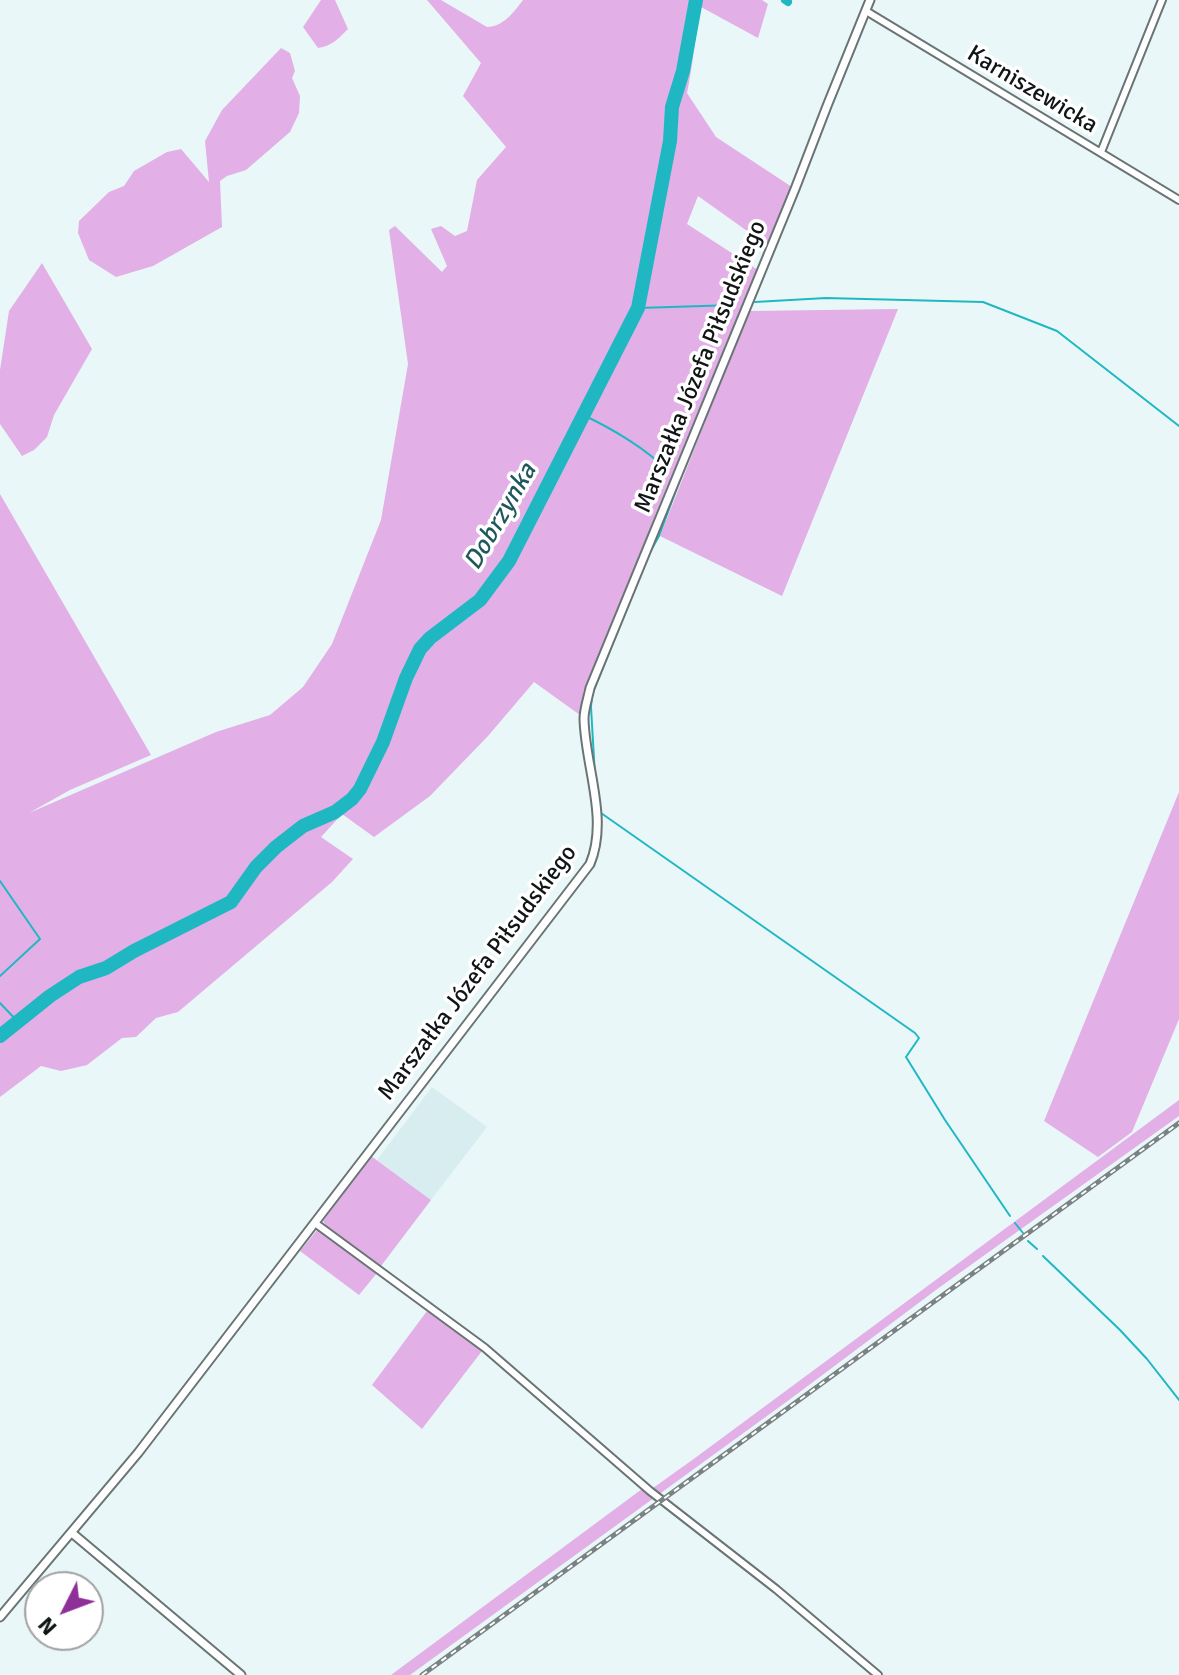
<!DOCTYPE html>
<meta charset="utf-8">
<style>
body{margin:0}
#map{position:relative;width:1179px;height:1675px;overflow:hidden;background:#eaf7f8;font-family:Signika,sans-serif}
canvas{display:block}
.north{position:absolute;left:24px;top:1571px;width:80px;height:80px;box-sizing:border-box;background:#fff;border:2px solid #a0a1a2;border-radius:50%;rotate:228deg;font-size:22px;font-weight:700;line-height:32px;text-align:center;color:#111516}
.north::after{content:'';display:block;margin:auto;width:28px;height:36px;background:#8f2f98;clip-path:polygon(50% 0,100% 100%,50% 72%,0 100%)}
</style>
<div id="map">
<canvas width="1179" height="1675"></canvas>
<div class="north">N</div>
</div>
<script>
const g = document.querySelector('canvas').getContext('2d');
g.lineJoin = 'round';
function fillPath(path, color) {
  g.fillStyle = color;
  g.fill(path, 'evenodd');
}
function strokePath(path, color, width, dash) {
  g.strokeStyle = color;
  g.lineWidth = width;
  g.lineCap = dash ? 'butt' : 'round';
  g.setLineDash(dash || []);
  g.stroke(path);
}
function write(font, color, halo, rows, align = 'center') {
  g.font = font + ' Signika,sans-serif';
  g.lineWidth = 7;
  g.setLineDash([]);
  g.textBaseline = 'middle';
  g.strokeStyle = halo;
  g.fillStyle = color;
  for (const [text, x, y, turn = 0] of rows) {
    g.save();
    g.translate(x, y);
    g.rotate((+turn || 0) * Math.PI / 180);
    g.textAlign = isNaN(turn) ? turn : align;
    if (halo) g.strokeText(text, 0, 0);
    g.fillText(text, 0, 0);
    g.restore();
  }
}
fillPath(new Path2D(`
 M432,1087L487,1127L431,1200L377,1160Z`), '#d7edef');
fillPath(new Path2D(`
 M321,0H335L348,29C339,38 332,46 318,48L303,27Z
 M427,0H441L487,27C503,27 514,12 523,0H762L768,4L758,38L701,7C695,36 693,64 687,93L716,137L795,189L771,248L698,196L687,224L761,272L698,412L656,513L590,688L584,689L580,715L534,682L488,736L430,796L374,837L342,814L321,837L353,859L332,882L178,1012L156,1018L136,1037L122,1038L87,1065L61,1071L41,1066L0,1097V494L151,755L70,790L29,813L216,732L270,715L303,687L332,644L381,520L408,364L389,230L395,226L442,272L447,266L431,229L441,226L455,236L467,231L477,180L506,147L463,96L481,63Z
 M281,48L290,53L295,71L292,78L300,96L299,113L290,132L246,170L227,176L220,181L222,227L153,266L116,277L89,260L78,233L79,221L109,192L124,186L134,171L167,152L181,149L209,182L205,141L222,110Z
 M42,263L92,349L54,415L47,437L34,450L22,456L0,424V370L9,311Z
 M898,309L782,596L660,536L749,311Z
 M1179,792V1019L1132,1132L1098,1157L1044,1121Z
 M1179,1100V1116L940,1287L789,1400L410,1675H391L642,1489L646,1493L695,1458Z
 M371,1156L431,1200L381,1266L327,1227L323,1221Z
 M317,1230L377,1273L359,1295L300,1251Z
 M427,1311L482,1351L422,1429L372,1385Z`), '#e2afe6');
strokePath(new Path2D(`
 M755,302L826,298L983,302L1057,331L1179,426
 M638,308L735,305
 M583,415C609,427 649,450 667,471
 M595,776L591,707L592,695L649,554L659,536L681,477
 M601,813L915,1033L919,1038L906,1057L945,1120L1010,1216
 M0,881L40,939L0,976
 M0,1003L19,1023
 M1015,1223L1023,1233
 M1028,1241L1037,1249
 M1043,1256L1120,1330L1147,1359L1179,1400`), '#1fb8c2', 2);
strokePath(new Path2D(`
 M785,0L788,2`), '#1fb8c2', 8);
strokePath(new Path2D(`
 M0,1036L50,996L79,977L106,968L134,951L231,902L256,867L276,847L303,826L335,812L352,799L360,789L383,742L406,678L420,649L430,638L480,600L509,561L638,308L670,141L672,107L683,71L696,0`), '#1fb8c2', 14);
const minor = new Path2D(`
 M866,11L1179,200
 M1101,152L1162,0
 M315,1223L485,1348L650,1491L776,1589L878,1675`);
const tertiary = new Path2D(`
 M72,1533L241,1675
 M0,1617L138,1453L590,864C609,819 585,766 584,719C584,709 588,698 590,688L795,189L827,106L870,0`);
strokePath(minor, '#697474', 10);
strokePath(tertiary, '#697474', 11);
strokePath(minor, '#fff', 6);
strokePath(tertiary, '#fff', 7);
const rail = new Path2D(`
 M422,1675L1179,1123`);
strokePath(rail, '#7a8384', 5);
strokePath(rail, '#fff', 2, [6]);
write('24px', '#111516', '#fff', [
 ["Karniszewicka",1032,90,31],
 ["Marszałka Józefa Piłsudskiego",701,367,-68],
 ["Marszałka Józefa Piłsudskiego",478,973,-53]
]);
write('italic 26px', '#1f585c', '#fff', [
 ["Dobrzynka",501,517,-60]
]);
</script>
